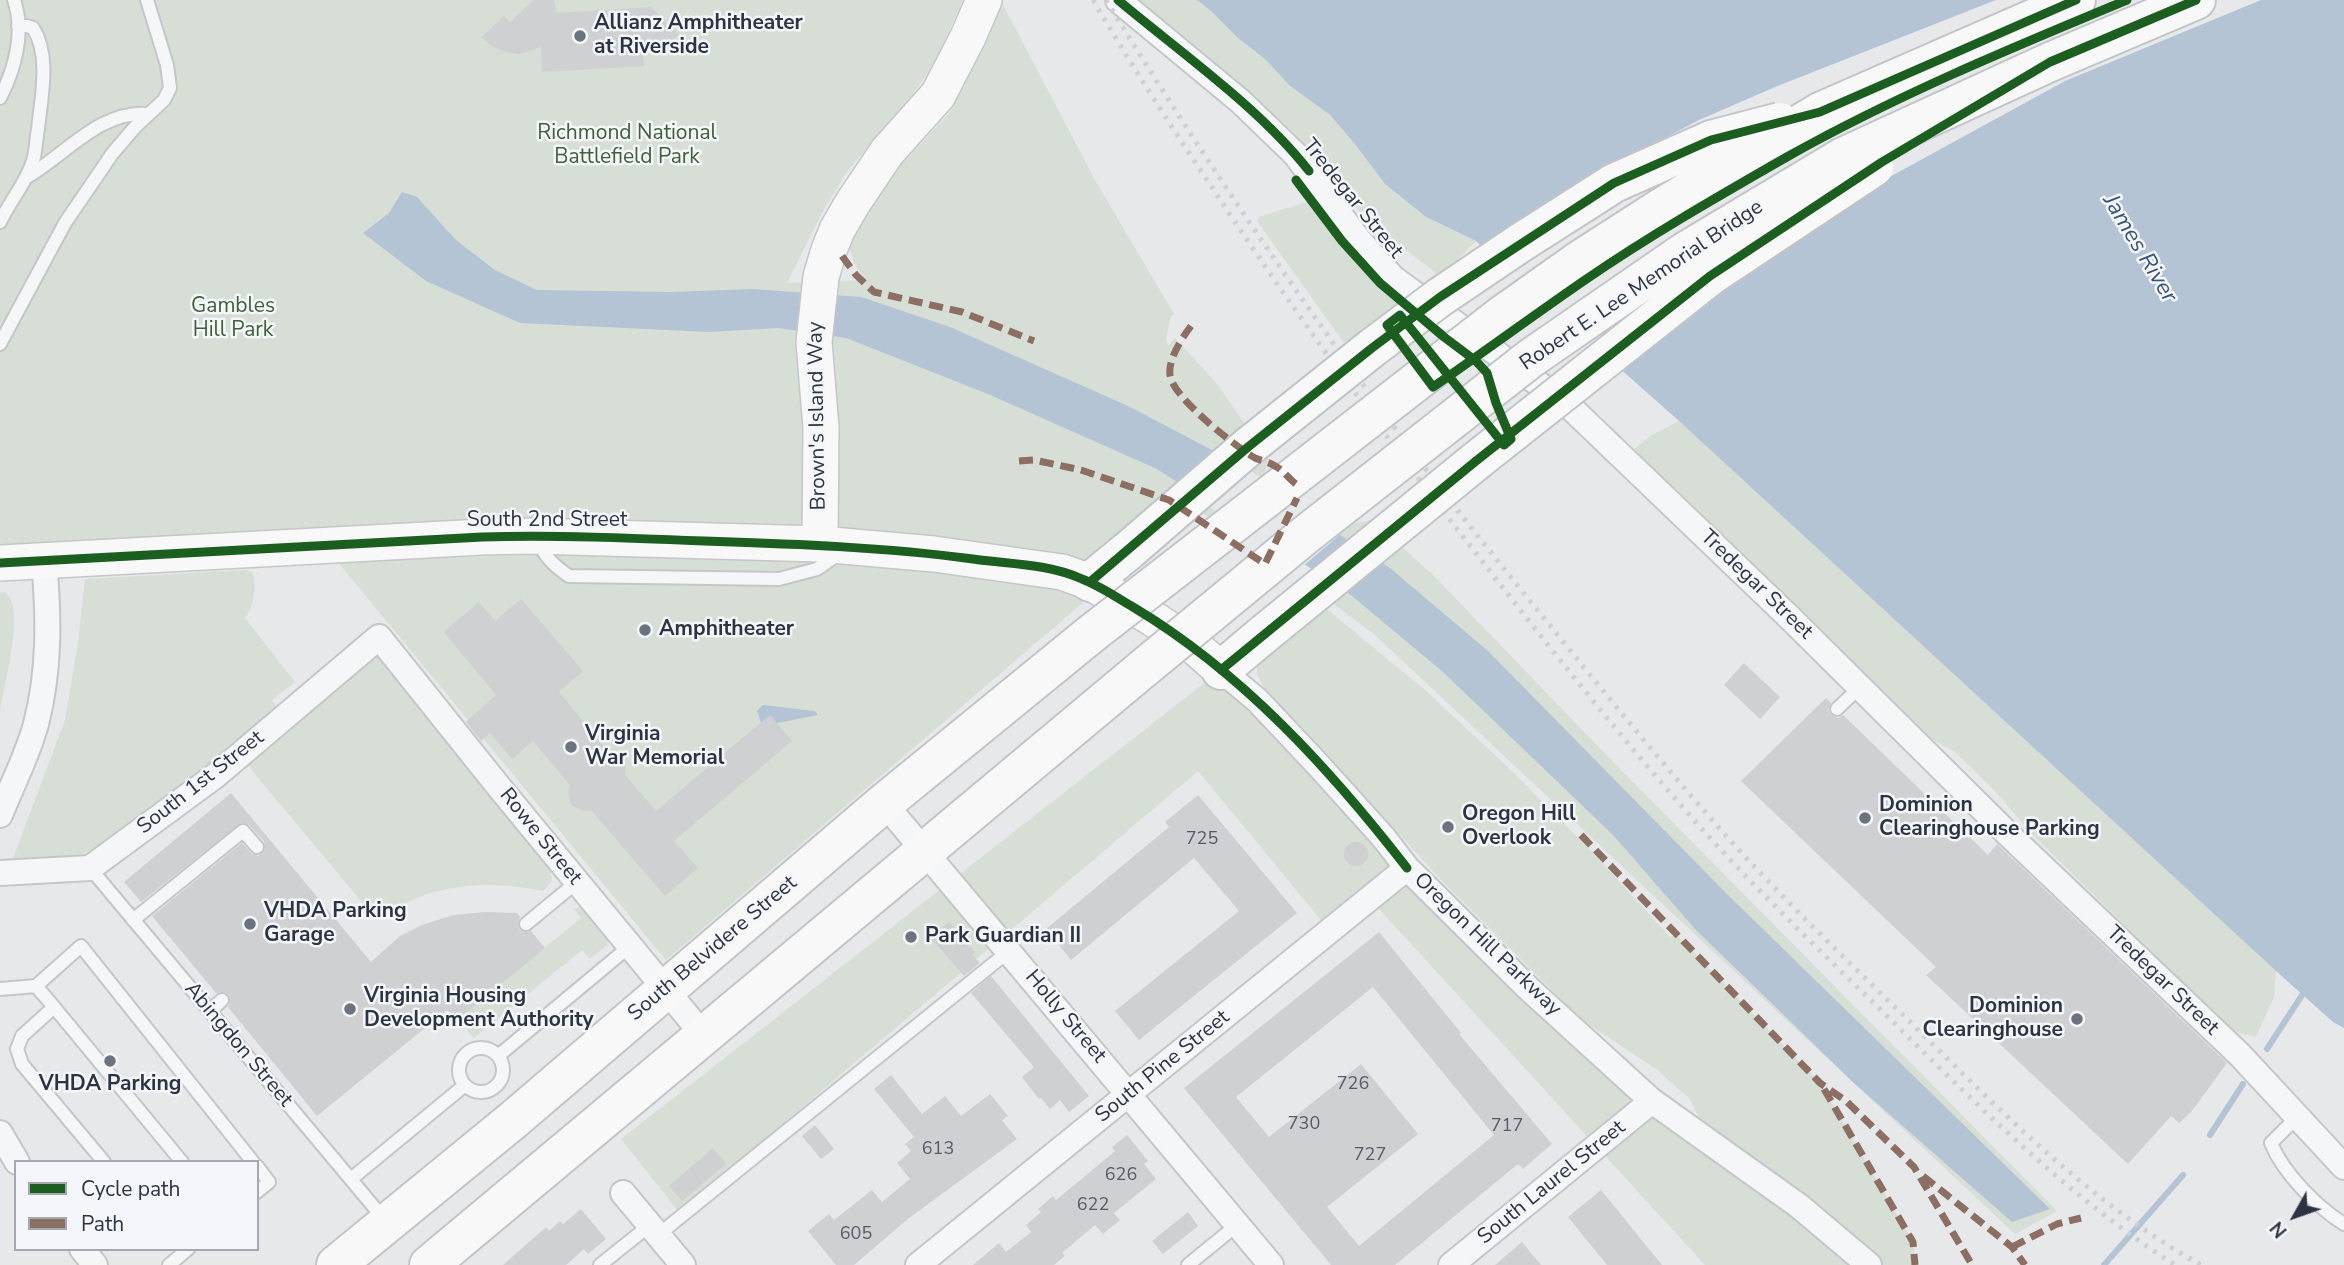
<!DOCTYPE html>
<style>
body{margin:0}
#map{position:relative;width:2344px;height:1265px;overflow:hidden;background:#e6e8ea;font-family:"Nunito Sans",sans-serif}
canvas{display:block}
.legend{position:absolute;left:14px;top:1160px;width:245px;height:91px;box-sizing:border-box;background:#f4f6f9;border:2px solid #a4a8b1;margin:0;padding:9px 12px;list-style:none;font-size:21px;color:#2c3444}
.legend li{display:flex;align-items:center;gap:14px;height:35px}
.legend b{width:35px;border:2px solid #a4a8b1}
.north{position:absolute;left:2260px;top:1181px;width:70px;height:70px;-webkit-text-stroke:5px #f4f6f9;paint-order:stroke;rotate:230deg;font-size:19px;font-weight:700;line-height:28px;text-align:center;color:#2c3444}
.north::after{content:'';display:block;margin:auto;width:24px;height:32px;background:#2c3444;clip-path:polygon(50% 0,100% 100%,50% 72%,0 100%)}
</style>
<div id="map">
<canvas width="2344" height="1265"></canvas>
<ul class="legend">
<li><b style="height:9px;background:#1b5e20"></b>Cycle path</li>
<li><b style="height:9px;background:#8d6e63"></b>Path</li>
</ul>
<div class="north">N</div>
</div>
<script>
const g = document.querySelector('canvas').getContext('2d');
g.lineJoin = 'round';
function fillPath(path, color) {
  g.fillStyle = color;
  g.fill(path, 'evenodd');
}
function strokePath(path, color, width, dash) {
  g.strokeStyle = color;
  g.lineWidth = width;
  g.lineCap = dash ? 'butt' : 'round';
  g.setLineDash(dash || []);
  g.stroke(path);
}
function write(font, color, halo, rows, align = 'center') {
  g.font = font + ' "Nunito Sans",sans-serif';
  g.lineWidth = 5;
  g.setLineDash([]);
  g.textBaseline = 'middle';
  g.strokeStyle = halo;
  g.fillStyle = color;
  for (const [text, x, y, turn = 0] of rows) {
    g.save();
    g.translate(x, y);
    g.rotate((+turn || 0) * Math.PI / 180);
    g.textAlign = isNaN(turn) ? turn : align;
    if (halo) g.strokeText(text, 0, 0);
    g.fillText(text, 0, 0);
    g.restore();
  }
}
fillPath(new Path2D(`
 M0,0H963L934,64L905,105L848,170L822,213L787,283L866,280L854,263L849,246L857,223L888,175L907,159L951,111L985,46L993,21L1002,3L1096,182L1174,314L1171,316L1166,338L1168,346L1175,338L1218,385L1269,459L1244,535L1183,503L1090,582L849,546L0,560Z
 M1138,0H1197L1212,12L1238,38L1265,59L1289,85L1330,115L1354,143L1385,184L1426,217L1476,241L1441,277L1370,222L1349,201L1312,153L1288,128Z
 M1313,200C1340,238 1369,273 1405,304L1347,347L1257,221L1259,217Z
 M1679,421L2276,971L2274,997L2256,1037L2232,1031L2032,834L1996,792L1955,752L1933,740L1852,661L1659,478L1634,449L1652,435Z
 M1372,520L1433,575L1616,765L2057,1211L2015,1234L1375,635L1303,581L1346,525Z
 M711,550L814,552L1064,589L1086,600L666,960L337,561Z
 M246,570L252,572C258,583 253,609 245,618L295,682L272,700L276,707L174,793L127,828L95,848L74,859L12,861L65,720L78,643L85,579Z
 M5,592C9,597 12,600 13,606C18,634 5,681 0,710V593Z
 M1322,605L1425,690L1515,774L1591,851L1670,937L1677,935L1820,1083L1913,1242L1915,1265H1705L1370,899L1330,931L1198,771L679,1212L621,1139L1221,670L1384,838L1709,1140L1690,1099L1656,1069L1585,1022L1567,1005L1441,880L1296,721L1268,694L1257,675V664Z
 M378,654L550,867L552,881L543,891C485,879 426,883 378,921L253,772L247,762Z
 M580,907L588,911L608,937L607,945L590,959L582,950L474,1038L458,1019L581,918L574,909Z`), '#d6ded6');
fillPath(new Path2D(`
 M1197,0H2344V1028L2333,1022L2276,971L1679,421L1476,241L1426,217L1385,184L1354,143L1330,115L1289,85L1265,59L1238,38L1212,12Z
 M402,192L417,197L457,241L495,270L537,290L670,292L753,289L861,297L950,327L1128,406L1210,449L1390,568L1488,651L1727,894L2050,1209L2012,1222L1855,1084L1695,929L1613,835L1443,672L1346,591L1157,469L988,394L846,338L778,328L708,332L520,323L426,281L363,233L389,213Z
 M763,705L815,711L818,715L762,726L757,711Z`), '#b5c4d4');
fillPath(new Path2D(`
 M1996,0H2261L2065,81L1621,324L1588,346L1482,251L1615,164L1699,120L1775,87Z
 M1248,469L1343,532L1302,567L1206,505Z`), '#e6e8ea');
strokePath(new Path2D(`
 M2267,1049L2306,989
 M2210,1135L2243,1084
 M2104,1265L2183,1175`), '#b5c4d4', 6);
fillPath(new Path2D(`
 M534,0H554L557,13L651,7L679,35L655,50L643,53L644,66L542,72L541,47L520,54L504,52L492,46L482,37L504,16L510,22Z
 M521,599L583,671L559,692L611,755L618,756L623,762L626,767L625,775L656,811L770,715L792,741L674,841L698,868L665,896L591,810L583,811L571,805L568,793L570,785L533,741L512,759L490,733L481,741L466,722L496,695L444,632L479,602L495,621Z
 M1744,663L1780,697L1760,719L1724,685Z
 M1826,698L1831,703L1828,710L1831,715L1838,718L1843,715L1988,855L1997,844L2227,1063L2192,1111L2179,1123L2171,1116L2128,1164L1926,975L1936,967L1741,781Z
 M231,793L371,962L400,936L422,925L453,915L486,912L517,913L520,917L518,922L519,929L524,932L531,931L545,948L456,1021L447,1010L317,1116L228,1007L230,1002L229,995L224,992L216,993L152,916L242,843L251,853L258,856L265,850L264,841L249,825L241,823L141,902L124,882Z
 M1198,795L1297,913L1139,1040L1115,1011L1239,911L1194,858L1071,960L1046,929L1169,827L1165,822Z
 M1344 854a12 12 0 1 1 24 0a12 12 0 1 1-24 0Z
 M949,922L975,952L972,955L980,963L964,976L931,938Z
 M1379,932L1461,1033L1459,1034L1552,1144L1523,1169L1518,1164L1395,1265H1331L1184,1088ZM1373,987L1494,1135L1359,1246L1327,1207L1418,1134L1361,1064L1269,1137L1236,1097Z
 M991,976L1089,1096L1069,1112L1060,1100L1050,1109L1041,1098L1039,1099L1022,1077L1034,1067L971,993Z
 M891,1075L922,1114L945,1096L961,1116L990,1094L1008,1116L1002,1120L1017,1139L909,1218L854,1265H836L808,1231L829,1214L834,1220L872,1190L882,1202L910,1179L897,1163L911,1151L905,1144L914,1137L874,1089Z
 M815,1125L834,1149L821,1159L802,1136Z
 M1127,1135L1148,1161L1144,1164L1156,1179L1114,1213L1120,1220L1103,1234L1095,1225L1062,1253L1065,1256L1054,1265H973L999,1243L1006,1252L1031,1232L1026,1225L1041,1212L1038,1209L1053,1196L1056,1200L1084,1177L1115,1151L1112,1147Z
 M713,1148L726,1164L682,1201L669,1186Z
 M1601,1190L1662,1265H1607L1568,1217Z
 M581,1209L606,1239L588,1254L584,1249L566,1265H503L546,1227L549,1231L560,1221L563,1224Z
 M1188,1212L1198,1226L1163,1254L1152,1241Z
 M1522,1242L1541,1265H1495Z`), '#ced0d2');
const lane = new Path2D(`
 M0,98C15,69 25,32 14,0
 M27,177C65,155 101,109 149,114
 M0,222C10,201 26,183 33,161C36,151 36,139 38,129C41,98 51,56 33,28L27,26H18
 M0,344L65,223L112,154L135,127L164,100L170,88L167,65L147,0
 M537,539C544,556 554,566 569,576L779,579L817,569L840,553
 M1837,709L1860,687
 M90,868L384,1219
 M133,920L243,831L257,847
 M526,924L577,882
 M36,986L54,1007L22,1036L17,1049L22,1064L104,1162
 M0,989L36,986L81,946L253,1162
 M54,1007L182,1162
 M210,1011L222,1000
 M459 1070a22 22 0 1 1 44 0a22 22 0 1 1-44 0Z
 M498,1056L630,946
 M2298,1116L2271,1143C2283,1173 2317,1207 2344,1224
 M257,1166L269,1182L257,1192
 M351,1179L465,1085
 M658,1235L1009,951
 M169,1265L188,1249
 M600,1265L650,1225
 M1188,1265L1237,1225`);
const street = new Path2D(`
 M1118,0L1240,101L1295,154L1358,239L1393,278L1569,406L1787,615L2011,837L2240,1055L2344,1167
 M1221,670L1257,700L1320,767L1384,838L1407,868L1528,988L1652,1101L1799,1206L1869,1265
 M884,803L1271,1265
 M0,815C12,785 28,754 36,724C50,670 49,616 44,561
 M0,873L90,868L215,776L379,637L499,787L704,1036
 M0,1133L17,1162
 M623,1193L683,1265
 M82,1249L95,1265
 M918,1265L1407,868
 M1451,1265L1652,1101`);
const secondary = new Path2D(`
 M820,544L821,428L814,342L821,277L829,250L837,230L852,204L887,152L938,95L968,37L984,0
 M0,563L482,537L535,536L820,544L934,554L1062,572L1090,582L1149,616L1195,647L1221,670`);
const primary = new Path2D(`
 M2050,62L2196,0
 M1820,112L2076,0
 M1090,582L1129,550
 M1221,670L1264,634
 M336,1265L512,1121L884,803L1091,634
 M429,1265L1145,667`);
strokePath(lane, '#c4c6c8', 16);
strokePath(street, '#c4c6c8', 28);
strokePath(secondary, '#c4c6c8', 38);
strokePath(primary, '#c2c5c8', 42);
strokePath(lane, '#f5f6f7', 12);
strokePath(street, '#f5f6f7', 24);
strokePath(secondary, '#f8f8f8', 35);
strokePath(primary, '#f8f8f8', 38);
strokePath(new Path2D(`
 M1093,0C1131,65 1173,129 1215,192C1289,304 1368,413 1450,520C1534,628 1619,737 1711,839C1766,899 1825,956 1883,1012C1975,1103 2066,1195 2175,1265
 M1106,0C1202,156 1305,308 1415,455C1461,516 1509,575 1557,634C1610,700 1664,765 1720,829C1776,892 1837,951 1898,1010C1992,1102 2085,1200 2201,1265`), '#cfd0d2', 5, [3.5, 7]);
const primaryBridge = new Path2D(`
 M1129,550L1248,447L1372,348L1440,297L1520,243L1614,183L1711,140L1780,122
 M1091,634L1501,316L1580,260L1664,206L1820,112
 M1264,634L1476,461L1710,276L1874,167
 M1145,667L1304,536L1531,358L1686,251L1843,157L2050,62`);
strokePath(primaryBridge, '#c2c5c8', 42, []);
strokePath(primaryBridge, '#f8f8f8', 38);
strokePath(new Path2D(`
 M842,256L856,275L874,292L962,312L1034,341
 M1191,326C1182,338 1168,359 1170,375C1172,397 1236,447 1255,458C1262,461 1269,462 1275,466C1283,470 1289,479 1296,484
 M1019,461L1034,460L1081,470L1169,500L1265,564L1297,498
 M1581,835L1820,1083L1846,1101L1914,1167L1972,1265
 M1824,1089L1913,1242L1915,1265
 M1923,1176L2012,1247L2025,1265
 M2012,1247L2057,1224L2081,1218`), '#8d6e63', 7, [14, 7]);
strokePath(new Path2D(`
 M1118,0C1180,52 1260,108 1309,171
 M1296,180L1342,241L1380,283L1444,337L1476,361L1487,373L1496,403L1511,439L1504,445L1400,315L1387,325L1433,387C1484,352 1534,315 1585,280C1649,236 1717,197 1785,158C1895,96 2011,48 2127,0
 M0,563L482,537C556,535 630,538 704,541C794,544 884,547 973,559C1009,564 1050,564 1082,579C1100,586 1116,597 1133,607C1242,672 1330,769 1407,868
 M1090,582L1248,447L1372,348L1440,297L1614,183L1711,140L1820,112L2076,0
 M1221,670L1476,461L1710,276L1882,162L2050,62L2196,0`), '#1b5e20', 9);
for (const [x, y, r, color] of [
 [580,36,7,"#6d737e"],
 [645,630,7,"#6d737e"],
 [571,747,7,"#6d737e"],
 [1865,818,7,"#6d737e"],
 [1448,827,7,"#6d737e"],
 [250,924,7,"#6d737e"],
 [911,937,7,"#6d737e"],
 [350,1009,7,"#6d737e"],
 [2077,1019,7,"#6d737e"],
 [110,1061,7,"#6d737e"]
]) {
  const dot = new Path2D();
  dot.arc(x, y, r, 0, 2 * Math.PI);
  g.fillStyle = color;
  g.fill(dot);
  strokePath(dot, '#f4f6f9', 2.5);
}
write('18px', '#555c68', null, [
 ["725",1202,840],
 ["726",1353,1085],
 ["730",1304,1125],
 ["717",1507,1127],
 ["613",938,1150],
 ["727",1370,1156],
 ["626",1121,1176],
 ["622",1093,1206],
 ["605",856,1235]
]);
write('bold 21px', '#2c3444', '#f4f6f9', [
 ["Allianz Amphitheater",594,24],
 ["at Riverside",594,48],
 ["Amphitheater",659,630],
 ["Virginia",585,735],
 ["War Memorial",585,759],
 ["Dominion",1879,806],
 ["Clearinghouse Parking",1879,830],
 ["Oregon Hill",1462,815],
 ["Overlook",1462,839],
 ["VHDA Parking",264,912],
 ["Garage",264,936],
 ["Park Guardian II",925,937],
 ["Virginia Housing",364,997],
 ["Development Authority",364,1021],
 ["Dominion",2063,1007,"right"],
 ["Clearinghouse",2063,1031,"right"],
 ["VHDA Parking",110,1085,"center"]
], 'left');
write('21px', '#406039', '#f4f6f9', [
 ["Richmond National",627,134],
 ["Battlefield Park",627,158],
 ["Gambles",233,307],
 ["Hill Park",233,331]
]);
write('21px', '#2c3444', '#f4f6f9', [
 ["Tredegar Street",1352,199,51],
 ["Robert E. Lee Memorial Bridge",1642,286,-34],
 ["Brown's Island Way",818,416,-91],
 ["South 2nd Street",547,521],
 ["Tredegar Street",1756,585,44],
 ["South 1st Street",201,783,-38],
 ["Rowe Street",540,837,51],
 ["Oregon Hill Parkway",1487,945,44],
 ["South Belvidere Street",713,949,-40],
 ["Tredegar Street",2162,981,44],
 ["Holly Street",1065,1017,50],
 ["Abingdon Street",238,1045,50],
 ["South Pine Street",1163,1067,-39],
 ["South Laurel Street",1552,1183,-39]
]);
write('italic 23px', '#365378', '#f4f6f9', [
 ["James River",2139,249,59]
]);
</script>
